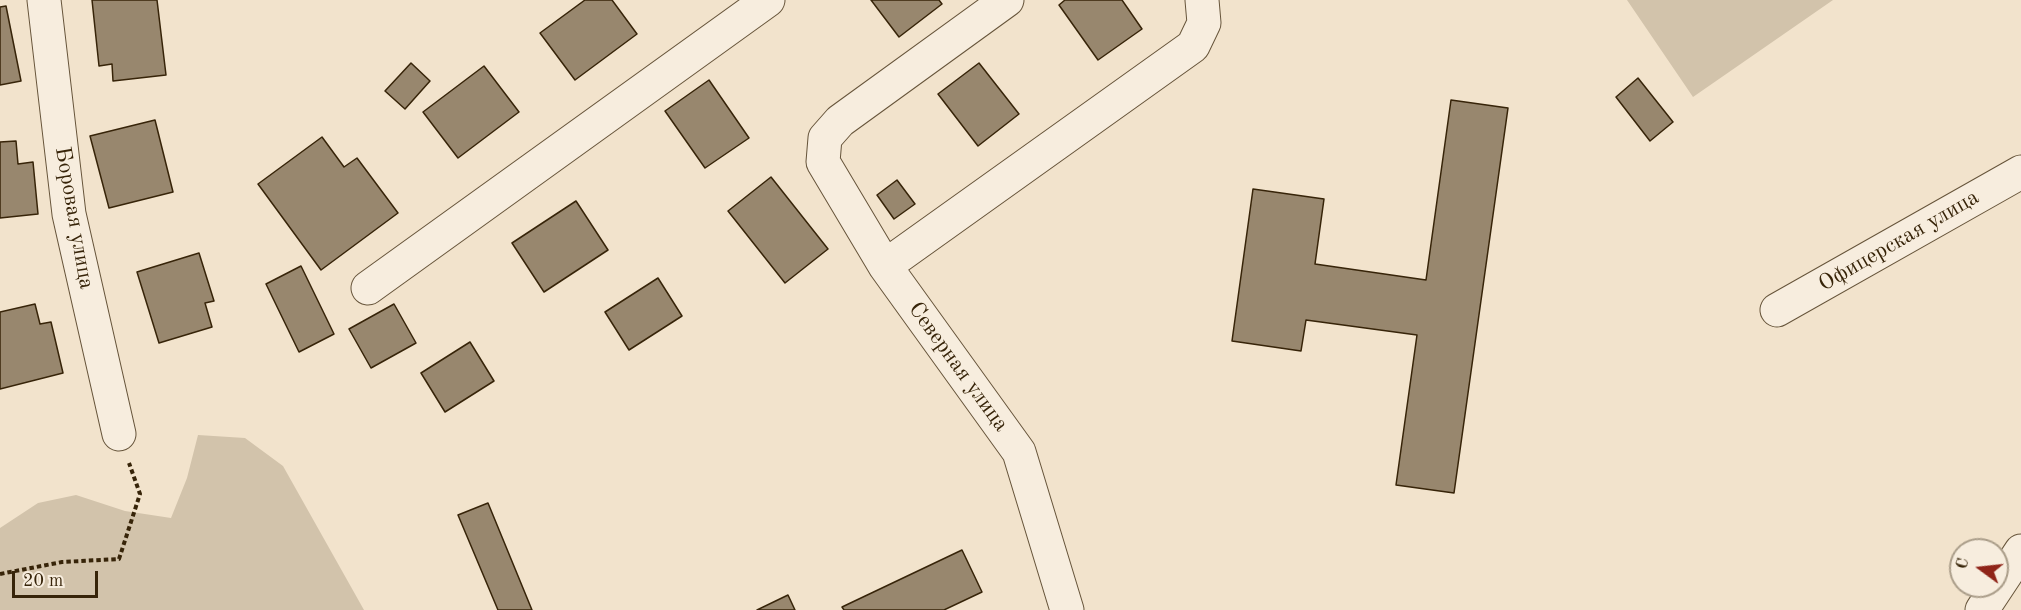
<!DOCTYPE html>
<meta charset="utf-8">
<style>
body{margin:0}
#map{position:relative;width:2021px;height:610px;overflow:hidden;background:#f2e3cc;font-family:"Old Standard TT",serif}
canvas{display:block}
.north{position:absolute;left:1949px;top:538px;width:60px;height:60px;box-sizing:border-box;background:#f7edde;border:2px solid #aa9d89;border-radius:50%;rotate:285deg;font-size:16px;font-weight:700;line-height:24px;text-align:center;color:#372409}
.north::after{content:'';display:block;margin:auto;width:21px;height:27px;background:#8f2418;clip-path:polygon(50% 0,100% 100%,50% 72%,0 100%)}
.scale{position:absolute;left:12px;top:571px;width:86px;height:27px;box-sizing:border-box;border:3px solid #372409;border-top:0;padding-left:8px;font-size:18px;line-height:21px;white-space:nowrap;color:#372409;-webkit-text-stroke:4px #f7edde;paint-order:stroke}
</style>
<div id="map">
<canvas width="2021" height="610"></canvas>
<div class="north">С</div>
<div class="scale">20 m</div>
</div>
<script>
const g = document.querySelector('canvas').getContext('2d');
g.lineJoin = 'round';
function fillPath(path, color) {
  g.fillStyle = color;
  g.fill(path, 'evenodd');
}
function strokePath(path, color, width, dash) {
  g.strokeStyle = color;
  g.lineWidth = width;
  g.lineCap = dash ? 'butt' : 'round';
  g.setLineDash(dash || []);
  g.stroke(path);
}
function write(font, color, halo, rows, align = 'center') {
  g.font = font + ' "Old Standard TT",serif';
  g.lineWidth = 5;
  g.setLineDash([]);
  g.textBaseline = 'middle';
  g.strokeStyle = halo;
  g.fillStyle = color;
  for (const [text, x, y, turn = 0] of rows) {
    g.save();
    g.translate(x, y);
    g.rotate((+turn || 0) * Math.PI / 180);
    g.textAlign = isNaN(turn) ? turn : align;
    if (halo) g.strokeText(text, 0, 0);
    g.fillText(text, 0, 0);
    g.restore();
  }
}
fillPath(new Path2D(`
 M1627,0H1833L1693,97Z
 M198,435L245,438L283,466L364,610H0V528L38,503L76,495L125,511L171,518L187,478Z`), '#d2c3ab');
const building = new Path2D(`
 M92,0H157L166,75L113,81L112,64L99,66Z
 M585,0H612L637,34L575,80L540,33Z
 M871,0H939L942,4L899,37Z
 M1065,0H1122L1142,29L1098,60L1059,5Z
 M6,6L21,81L0,85V7Z
 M411,63L430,81L405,109L385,91Z
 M979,63L1019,114L978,146L938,94Z
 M484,66L519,112L458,158L423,112Z
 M1638,78L1673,122L1650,141L1616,97Z
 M709,80L749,138L705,168L665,111Z
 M1451,100L1508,108L1454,493L1396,485L1417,335L1306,320L1301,351L1232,341L1253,189L1324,199L1315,264L1426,280Z
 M155,120L173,192L109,208L90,136Z
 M322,137L344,167L357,158L398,213L321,270L258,184Z
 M16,141L18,164L33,162L38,214L0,218V142Z
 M771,177L828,249L785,283L728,211Z
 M897,180L915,204L894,219L877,195Z
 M576,201L608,250L544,292L512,243Z
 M199,253L214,301L205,303L212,327L159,343L137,272Z
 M301,266L334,334L299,352L266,284Z
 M658,278L682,316L629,350L605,312Z
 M35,304L40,324L51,322L63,373L0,389V312Z
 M394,304L416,343L371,368L349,329Z
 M470,342L494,381L445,412L421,373Z
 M488,503L532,610H498L458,515Z
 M962,550L982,592L944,610H844L842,607Z
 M788,595L795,610H757Z`);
fillPath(building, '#98876e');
strokePath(building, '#372409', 1.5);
const minor = new Path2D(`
 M44,0L69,214L119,434
 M1007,0L840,121L825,138L823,162L885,266L1019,452L1067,610
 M885,266L1193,46L1204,23L1202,0
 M368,288L768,0
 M1777,310L2021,172
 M1982,610L2021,551`);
strokePath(minor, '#66543a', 35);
strokePath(new Path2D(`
 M0,574L62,562L119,559L140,494L129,463`), '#372409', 4, [4.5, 3]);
strokePath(minor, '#f7edde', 33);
write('22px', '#372409', '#f7edde', [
 ["Боровая улица",74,218,80],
 ["Офицерская улица",1899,241,-30],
 ["Северная улица",958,367,54]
]);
</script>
